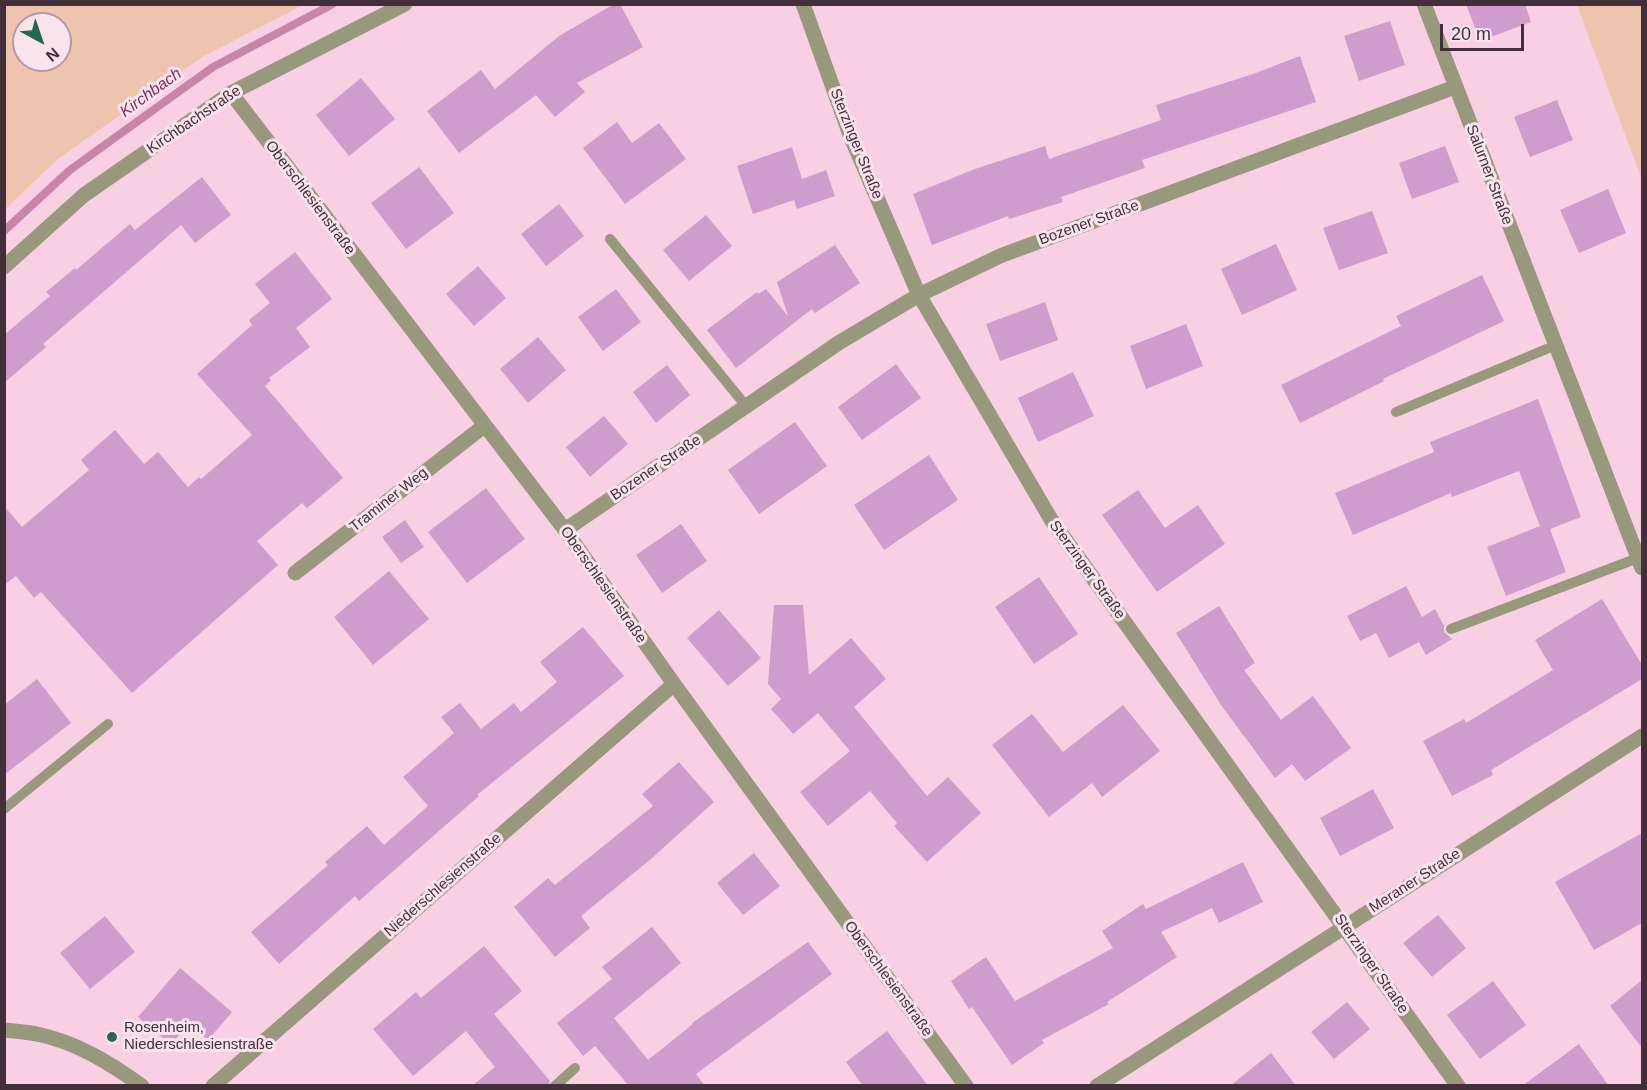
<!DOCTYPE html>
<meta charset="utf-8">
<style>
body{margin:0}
#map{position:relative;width:1647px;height:1090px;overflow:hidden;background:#f9cfe3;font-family:Arial,sans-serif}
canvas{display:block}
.frame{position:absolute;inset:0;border:6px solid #432f39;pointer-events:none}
.north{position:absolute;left:12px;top:12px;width:60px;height:60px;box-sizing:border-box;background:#f9e3ed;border:2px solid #b09ba5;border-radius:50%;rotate:140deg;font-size:16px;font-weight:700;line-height:24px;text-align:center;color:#432f39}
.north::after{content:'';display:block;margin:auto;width:21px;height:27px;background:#296651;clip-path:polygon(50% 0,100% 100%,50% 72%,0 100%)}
.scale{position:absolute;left:1440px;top:24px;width:84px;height:27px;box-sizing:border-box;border:3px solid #432f39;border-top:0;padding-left:8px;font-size:18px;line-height:21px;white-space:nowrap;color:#432f39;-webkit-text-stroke:4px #f9e3ed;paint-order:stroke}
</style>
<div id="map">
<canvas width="1647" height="1090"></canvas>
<div class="frame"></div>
<div class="north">N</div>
<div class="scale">20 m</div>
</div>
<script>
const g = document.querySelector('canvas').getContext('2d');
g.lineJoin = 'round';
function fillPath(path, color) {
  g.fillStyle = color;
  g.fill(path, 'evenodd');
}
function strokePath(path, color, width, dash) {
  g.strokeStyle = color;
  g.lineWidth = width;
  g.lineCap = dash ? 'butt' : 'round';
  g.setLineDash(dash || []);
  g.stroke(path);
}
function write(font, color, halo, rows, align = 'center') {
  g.font = font + ' Arial,sans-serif';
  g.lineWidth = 6;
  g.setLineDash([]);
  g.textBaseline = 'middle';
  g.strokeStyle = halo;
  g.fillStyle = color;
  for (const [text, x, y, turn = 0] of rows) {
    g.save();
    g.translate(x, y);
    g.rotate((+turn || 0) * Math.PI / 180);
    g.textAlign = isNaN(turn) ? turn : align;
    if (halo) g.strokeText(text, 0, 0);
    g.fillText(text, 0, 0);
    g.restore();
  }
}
fillPath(new Path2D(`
 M5,4H303V5L202,57L58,159L5,209ZM24,24H60V60H24Z
 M1577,5H1642V180Z`), '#eec4af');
strokePath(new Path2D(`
 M4,231L70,170L213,67L333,4`), '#c786a7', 8);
fillPath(new Path2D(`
 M614,4H620L643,47L577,83L585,92L555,117L536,95L459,153L427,111L481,70L495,89L559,36Z
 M1466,4H1525L1531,22L1480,41Z
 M1390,21L1405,65L1359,81L1344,36Z
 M1300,56L1316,102L1142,160L1145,168L1061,197L1063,202L1009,219L1008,216L932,245L913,194L975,169L1045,146L1049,159L1161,120L1156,105L1253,74Z
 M361,78L395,119L349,156L316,115Z
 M1557,100L1573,140L1530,157L1514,117Z
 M617,122L632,143L659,123L686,159L625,204L583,148Z
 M1445,146L1459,182L1412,199L1399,163Z
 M792,147L802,179L826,170L835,196L797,209L794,200L753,214L737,166Z
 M419,167L454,213L406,249L371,203Z
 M202,177L231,215L195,243L181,225L43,344L46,347L4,383V335L50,296L46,292L75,268L76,270L130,224L135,230Z
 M1608,189L1626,233L1579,253L1560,210Z
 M559,204L584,236L546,266L521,234Z
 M1372,211L1388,253L1339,270L1323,228Z
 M706,215L732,246L689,281L663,250Z
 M1276,244L1297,290L1242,315L1221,269Z
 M835,245L860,283L815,313L812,309L736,368L707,330L757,292L758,294L766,289L788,316L777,282Z
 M295,252L332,299L296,328L310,347L269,378L271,380L265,386L343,478L307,508L302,503L257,541L278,565L132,693L41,592L34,598L16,576L4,585V506L22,527L89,470L81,460L115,430L144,464L158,452L188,487L199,477L201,479L252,435L197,374L252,325L249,320L270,303L255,284Z
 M478,266L506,298L474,326L446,294Z
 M1482,275L1504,321L1383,379L1384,381L1300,423L1281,385L1401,326L1396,316Z
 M616,289L641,322L603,351L578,317Z
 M1045,302L1058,340L1000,361L986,324Z
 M1186,324L1203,366L1146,389L1130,346Z
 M538,337L566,370L528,403L500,369Z
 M896,364L921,398L862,440L838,407Z
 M667,365L690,395L656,423L633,392Z
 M1073,372L1094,416L1038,442L1018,398Z
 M1538,399L1581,517L1550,529L1566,572L1506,596L1487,547L1540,526L1519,471L1452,497L1451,493L1353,535L1335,493L1434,452L1430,442Z
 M604,416L628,444L590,477L566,447Z
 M795,422L827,466L759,514L728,470Z
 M929,455L958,500L884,550L854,505Z
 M486,488L525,539L467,583L428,532Z
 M1138,490L1165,528L1198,505L1225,544L1157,592L1102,515Z
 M405,520L424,547L401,563L382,537Z
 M681,524L707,561L662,593L636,555Z
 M389,571L429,619L373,665L334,617Z
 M1039,577L1078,634L1034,664L995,607Z
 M1406,586L1422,617L1435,609L1444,626V632L1452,639L1426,655L1419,642L1389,658L1376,633L1360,641L1347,616Z
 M1602,599L1642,665V679L1491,770L1493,775L1452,796L1423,741L1464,719L1466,723L1553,670L1535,640Z
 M774,605H803L809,675L851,638L886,679L854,707L927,796L948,777L981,813L927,862L894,826L897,823L870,791L828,826L800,792L850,751L818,713L793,734L771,709L781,699L768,684Z
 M1219,606L1255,663L1244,670L1281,720L1313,696L1351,748L1305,781L1292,764L1275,778L1221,705L1176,633Z
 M719,610L761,658L728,686L687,638Z
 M583,627L624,676L477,795L479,796L359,901L355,896L279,964L251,932L328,865L325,862L367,826L384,845L428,806L403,777L454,733L441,717L460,703L481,729L514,703L521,712L557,682L540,662Z
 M37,679L71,723L4,775V705Z
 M1123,705L1160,751L1102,797L1092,783L1049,817L992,745L1032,714L1063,752Z
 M679,762L714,802L651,859L581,916L590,928L555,957L514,907L548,878L555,885L653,806L642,794Z
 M1373,789L1394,828L1340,856L1320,818Z
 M1642,833V923L1594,950L1555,882Z
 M754,853L780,886L743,915L717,883Z
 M1243,862L1263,902L1219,923L1212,908L1161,932L1177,957L1107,1002L1109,1004L1042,1040L1044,1043L1012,1065L972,1007L969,1009L951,981L986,957L1015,1001L1113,948L1102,931L1143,904L1146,909Z
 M1438,915L1466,948L1432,977L1403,943Z
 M105,916L135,952L90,989L60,953Z
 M652,927L681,963L614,1018L648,1060L693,1024L692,1023L808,942L832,974L696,1074L705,1086H629L595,1046L583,1056L557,1023L612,979L602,967Z
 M484,946L522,991L494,1014L550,1081L548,1086H472L495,1067L466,1031L413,1076L373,1029L416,992L421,998Z
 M180,968L232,1012L208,1040L188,1024L171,1045L138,1017Z
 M1642,980V1048L1610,1006Z
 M1493,981L1526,1025L1480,1059L1447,1015Z
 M1347,1002L1370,1029L1334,1059L1311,1032Z
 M887,1031L928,1086H863L846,1062Z
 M1579,1044L1609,1086H1522Z
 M1271,1053L1296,1086H1230L1251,1069Z`), '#d09ccd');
strokePath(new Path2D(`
 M610,239L746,406
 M1396,412L1556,345
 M1451,629L1638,558
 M4,809L108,724
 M555,1086L575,1068`), '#98987c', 10);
strokePath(new Path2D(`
 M803,4L850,135L919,295L1052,521L1458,1086
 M1424,4L1642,568
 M231,93L565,530L674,684L966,1086
 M4,267L84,195L231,93L405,4
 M565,530L840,342L919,295L1000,256L1455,87
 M295,573L484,426
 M4,1030C15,1031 26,1032 37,1034C76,1042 110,1063 142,1086
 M213,1086L674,684
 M1097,1086L1642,736`), '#98987c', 15);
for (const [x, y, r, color] of [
 [112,1037,6,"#296651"]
]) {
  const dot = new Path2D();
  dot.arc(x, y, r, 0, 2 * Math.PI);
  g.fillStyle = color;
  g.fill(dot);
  strokePath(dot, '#f9e3ed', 2);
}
write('15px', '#432f39', '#f9e3ed', [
 ["Kirchbachstraße",194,120,-34],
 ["Sterzinger Straße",856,144,68],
 ["Salurner Straße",1489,175,69],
 ["Oberschlesienstraße",310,198,53],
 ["Bozener Straße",1089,223,-20],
 ["Bozener Straße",656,468,-34],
 ["Traminer Weg",389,500,-38],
 ["Sterzinger Straße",1087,570,54],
 ["Oberschlesienstraße",603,585,55],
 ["Meraner Straße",1415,881,-33],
 ["Niederschlesienstraße",443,885,-41],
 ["Sterzinger Straße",1371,964,55],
 ["Oberschlesienstraße",888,979,54]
]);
write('15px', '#432f39', '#f9e3ed', [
 ["Rosenheim,",124,1028],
 ["Niederschlesienstraße",124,1045]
], 'left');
write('italic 16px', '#7d2f5c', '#f9e3ed', [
 ["Kirchbach",151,93,-36]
]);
</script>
